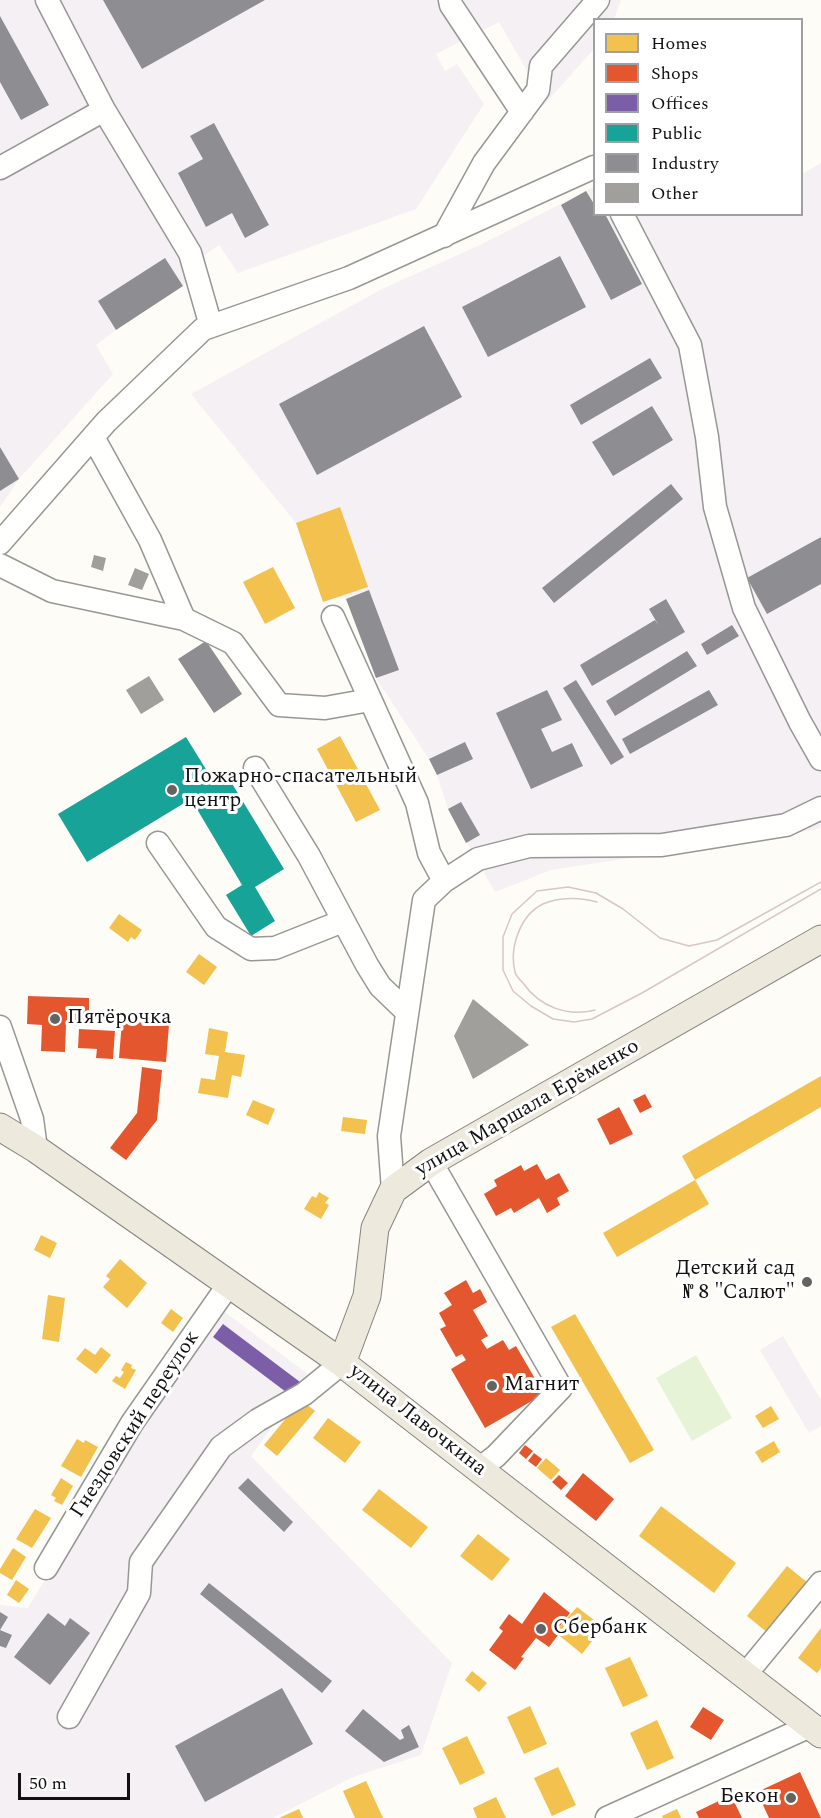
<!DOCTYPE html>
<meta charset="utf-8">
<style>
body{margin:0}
#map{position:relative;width:821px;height:1818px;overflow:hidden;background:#fdfcf7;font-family:Spectral,serif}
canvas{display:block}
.legend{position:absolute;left:593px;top:18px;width:210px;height:198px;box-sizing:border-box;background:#fff;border:2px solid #a0a0a0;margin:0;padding:8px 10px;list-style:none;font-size:18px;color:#111}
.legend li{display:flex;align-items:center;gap:12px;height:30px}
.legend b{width:30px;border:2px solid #a0a0a0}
.scale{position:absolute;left:18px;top:1773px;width:112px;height:27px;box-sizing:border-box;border:3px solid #111;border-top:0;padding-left:8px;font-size:18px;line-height:21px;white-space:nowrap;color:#111;-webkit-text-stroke:4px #fff;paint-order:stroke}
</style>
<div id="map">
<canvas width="821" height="1818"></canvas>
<ul class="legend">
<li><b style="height:16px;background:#f2c14e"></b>Homes</li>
<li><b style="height:16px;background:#e4572e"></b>Shops</li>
<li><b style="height:16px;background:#7b5ea7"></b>Offices</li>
<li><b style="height:16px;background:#17a398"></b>Public</li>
<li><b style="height:16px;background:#8d8d92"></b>Industry</li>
<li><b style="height:16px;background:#a19f9c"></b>Other</li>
</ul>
<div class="scale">50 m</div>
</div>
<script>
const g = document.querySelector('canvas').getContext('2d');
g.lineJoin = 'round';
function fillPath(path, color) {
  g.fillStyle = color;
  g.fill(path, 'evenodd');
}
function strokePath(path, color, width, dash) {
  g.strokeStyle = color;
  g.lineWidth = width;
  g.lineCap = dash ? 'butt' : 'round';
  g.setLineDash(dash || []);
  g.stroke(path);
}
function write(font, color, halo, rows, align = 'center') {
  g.font = font + ' Spectral,serif';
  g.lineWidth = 6;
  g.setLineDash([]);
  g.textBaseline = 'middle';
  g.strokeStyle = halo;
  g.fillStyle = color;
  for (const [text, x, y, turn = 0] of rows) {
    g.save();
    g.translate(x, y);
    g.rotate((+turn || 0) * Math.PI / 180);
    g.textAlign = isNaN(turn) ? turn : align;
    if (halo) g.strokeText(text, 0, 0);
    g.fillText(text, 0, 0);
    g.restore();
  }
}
fillPath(new Path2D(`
 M0,0H621L614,19L594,20V49L542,107L525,67L499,22L436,54L445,71L457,64L484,104L416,209L238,273L219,245L200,258L183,286L116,330L96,345L113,374L19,479L0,507Z
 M821,163V827L814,830L551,870L495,892L448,809L437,775L429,759L376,678L346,599L343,595L323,602L296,523L191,394L382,289L480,245L594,187V214H802V174Z
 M222,1310L309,1375L251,1456L452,1663L421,1755L353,1777L273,1818H0V1605L28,1608L72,1534Z
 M783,1336L821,1400V1426L809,1433L760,1350Z`), '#f5f0f3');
fillPath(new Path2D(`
 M696,1355L732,1418L692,1441L656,1378Z`), '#e7f3d7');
fillPath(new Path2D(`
 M340,507L368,587L323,602L296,523Z
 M273,567L295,608L265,624L243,582Z
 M340,736L380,810L356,822L317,749Z
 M119,914L142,930L135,940L131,937L128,942L109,928Z
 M199,954L217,967L204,985L186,972Z
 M209,1028L228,1032L225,1052L245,1055L241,1077L232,1075L228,1098L198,1093L201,1078L215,1080L219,1056L205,1054Z
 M821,1076V1107L695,1180L682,1156Z
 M253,1100L275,1109L268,1125L246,1115Z
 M343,1117L367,1120L365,1134L341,1131Z
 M695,1180L709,1204L617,1257L603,1233Z
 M319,1192L329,1198L325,1203L329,1205L321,1219L304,1209L312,1196L316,1198Z
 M41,1235L57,1243L50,1258L34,1250Z
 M120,1259L147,1283L127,1308L103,1287L110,1279L106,1276Z
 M48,1295L65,1298L59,1342L42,1339Z
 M171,1309L183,1318L173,1332L161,1323Z
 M575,1314L654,1450L630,1463L551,1327Z
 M101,1347L111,1355L96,1374L76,1359L85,1348L95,1355Z
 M126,1362L132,1365L131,1368L136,1370L125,1389L112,1381L116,1376L120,1378L124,1372L121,1370Z
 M301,1400L315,1411L277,1456L264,1445Z
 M771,1406L779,1419L763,1428L755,1416Z
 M328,1418L361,1442L345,1463L313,1438Z
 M77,1439L84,1443L85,1440L98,1447L81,1477L61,1466Z
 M774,1441L780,1452L762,1463L755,1452Z
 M546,1458L560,1470L551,1480L537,1468Z
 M61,1478L73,1486L62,1505L54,1501L56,1498L51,1495Z
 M379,1489L428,1527L411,1548L362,1510Z
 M661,1506L736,1563L714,1593L639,1536Z
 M35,1509L51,1518L32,1548L16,1539Z
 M478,1534L510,1559L492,1581L460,1556Z
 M13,1548L26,1557L12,1580L0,1573V1569Z
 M787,1566L808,1583L768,1633L747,1616Z
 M16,1580L29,1589L19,1603L7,1595Z
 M577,1607L603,1627L582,1654L555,1632Z
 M821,1628V1668L817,1673L798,1658Z
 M630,1657L648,1696L623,1707L605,1668Z
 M472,1671L487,1683L479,1692L465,1680Z
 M530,1706L547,1744L524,1754L507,1717Z
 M657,1720L674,1758L647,1770L630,1733Z
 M467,1736L485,1773L460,1785L442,1748Z
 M558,1767L576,1805L552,1816L534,1778Z
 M366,1781L383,1818H355L343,1791Z
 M496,1797L506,1818H477L473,1808Z
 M299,1809L303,1818H279Z
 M677,1809L681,1818H663L662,1816Z`), '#f2c14e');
fillPath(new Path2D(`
 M28,996L89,998V1026L66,1025L65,1052L41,1051L42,1025L27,1024Z
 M122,1021L169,1025L166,1062L119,1058Z
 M79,1029L115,1031L113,1059L96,1058L97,1049L78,1048Z
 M142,1067L162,1070L157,1120L126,1160L110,1148L137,1113Z
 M645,1094L652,1107L640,1113L633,1100Z
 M619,1107L633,1134L610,1145L597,1119Z
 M537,1164L546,1180L559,1173L569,1191L557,1198L560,1205L547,1213L539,1198L514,1213L511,1208L496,1216L484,1194L497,1186L494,1180L521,1165L524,1171Z
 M466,1280L473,1293L480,1289L487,1302L473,1310L488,1336L481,1340L487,1349L503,1340L509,1350L516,1346L544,1394L485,1428L451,1369L466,1360L462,1354L456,1357L440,1329L446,1326L439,1313L452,1305L444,1293Z
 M525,1445L533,1451L526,1459L519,1453Z
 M534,1453L542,1459L536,1467L528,1461Z
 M583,1473L614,1499L596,1521L565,1496Z
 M559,1475L568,1483L561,1490L552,1482Z
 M544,1592L570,1613L555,1632L558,1635L549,1647L536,1638L521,1657L524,1658L515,1670L489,1650L503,1631L499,1628L509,1614L522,1624Z
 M703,1707L724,1720L711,1740L690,1727Z
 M800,1772L821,1818H769L757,1792Z
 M731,1795L742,1818H699L696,1812Z`), '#e4572e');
fillPath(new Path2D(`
 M223,1324L300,1382L290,1395L213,1337Z`), '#7b5ea7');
fillPath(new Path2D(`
 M186,737L215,784L228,777L284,869L255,887L275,921L251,936L226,895L242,885L191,799L87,862L58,814Z`), '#17a398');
fillPath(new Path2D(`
 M103,0H265L142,69Z
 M0,16L49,105L21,120L0,82Z
 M214,123L269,225L245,238L232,213L206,227L178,173L203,159L190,136Z
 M586,191L594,204V214H605L642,284L611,300L561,205Z
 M560,256L586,307L488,357L462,307Z
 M165,258L183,286L116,330L98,301Z
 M424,326L462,397L317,475L279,404Z
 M650,358L662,378L581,425L570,405Z
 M652,406L673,440L613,476L592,442Z
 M0,447L19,479L0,491Z
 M671,484L683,499L554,603L542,588Z
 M821,537V584L767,614L747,578Z
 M369,590L399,670L376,678L346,599Z
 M666,599L685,632L592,686L580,665L655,620L659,626L649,609Z
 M732,625L739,636L707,655L701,644Z
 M206,641L242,694L214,713L178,659Z
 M687,651L697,666L615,716L606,701Z
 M576,680L624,757L611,765L563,688Z
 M547,690L562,720L541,729L552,752L572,743L583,766L531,789L496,713Z
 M709,690L718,705L630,754L622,739Z
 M465,742L473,759L437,775L429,759Z
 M461,802L480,835L466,843L448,809Z
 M248,1478L293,1522L284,1532L238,1488Z
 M209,1583L332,1681L322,1693L200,1594Z
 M0,1612L8,1617L0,1630L12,1635L6,1648L0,1646Z
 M48,1613L65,1626L70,1618L90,1633L50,1685L14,1657Z
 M282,1688L313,1744L205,1802L175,1746Z
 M363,1709L400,1740L404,1738L401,1730L409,1725L419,1747L384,1762L345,1731Z`), '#8d8d92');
fillPath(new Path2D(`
 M94,555L106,558L103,571L91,567Z
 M135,568L149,574L142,590L128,585Z
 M149,676L164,700L141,714L126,690Z
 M473,999L529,1045L473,1079L454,1036Z`), '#a19f9c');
const minor = new Path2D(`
 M47,0L104,110
 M450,0L451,5L522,112
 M0,168L104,110L190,253L211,326
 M622,214L690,345L707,437L715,507L744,608L800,722L821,759
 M444,236L484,163L538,90L541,66L598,0
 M93,437L150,540L184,619
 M0,543L106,422L203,329L349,278L594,167
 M0,565L52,591L184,619L233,643L279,705L325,708L370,700
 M333,617L417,803L429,853L444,881
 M255,768L309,856L367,965L380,986L407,1012
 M158,843L216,927L251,949L275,948L343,921
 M0,1027L32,1119L36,1149
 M431,1162L561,1388L496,1456L479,1469
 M393,1190L389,1136L424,900L444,881L478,859L529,846L662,845L786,825L821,808
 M46,1568L132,1423L229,1284
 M745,1675L821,1583
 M69,1717L139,1593L141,1562L221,1447L258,1420L304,1394L342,1363
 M607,1818L810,1726`);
const major = new Path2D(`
 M0,1127L36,1149L342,1363L821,1734
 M342,1363L367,1296L375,1228L393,1190L431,1162L821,939`);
strokePath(minor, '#979795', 25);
strokePath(major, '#858482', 29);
strokePath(minor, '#fffffe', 22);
strokePath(major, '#ede9dc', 27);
strokePath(new Path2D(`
 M821,882L717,940L689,946L660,938L623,909L596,893L568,887L537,891L512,914L503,937V970L513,991L531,1006L553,1019L574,1022L592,1019L642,993L821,889
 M595,1010C567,1017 540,1007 523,983C520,980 516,976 515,972C509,948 520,915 543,904C559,897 580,897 597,902`), '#d9c6c7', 1.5);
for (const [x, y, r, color] of [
 [172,790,6,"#646362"],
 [55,1019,6,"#646362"],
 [807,1282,6,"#646362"],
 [492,1386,6,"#646362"],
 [541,1629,6,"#646362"],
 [791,1798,6,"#646362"]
]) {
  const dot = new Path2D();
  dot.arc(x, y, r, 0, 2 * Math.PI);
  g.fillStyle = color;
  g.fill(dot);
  strokePath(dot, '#fff', 2);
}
write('21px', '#111', '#fff', [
 ["Пожарно-спасательный",184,778],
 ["центр",184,802],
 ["Пятёрочка",67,1019],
 ["Детский сад",795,1270,"right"],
 ["№ 8 \"Салют\"",795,1294,"right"],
 ["Магнит",504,1386],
 ["Сбербанк",553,1629],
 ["Бекон",779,1798,"right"]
], 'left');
write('21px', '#111', '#fff', [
 ["улица Маршала Ерёменко",528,1109,-30],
 ["улица Лавочкина",417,1421,38],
 ["Гнездовский переулок",136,1425,-57]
]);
</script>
